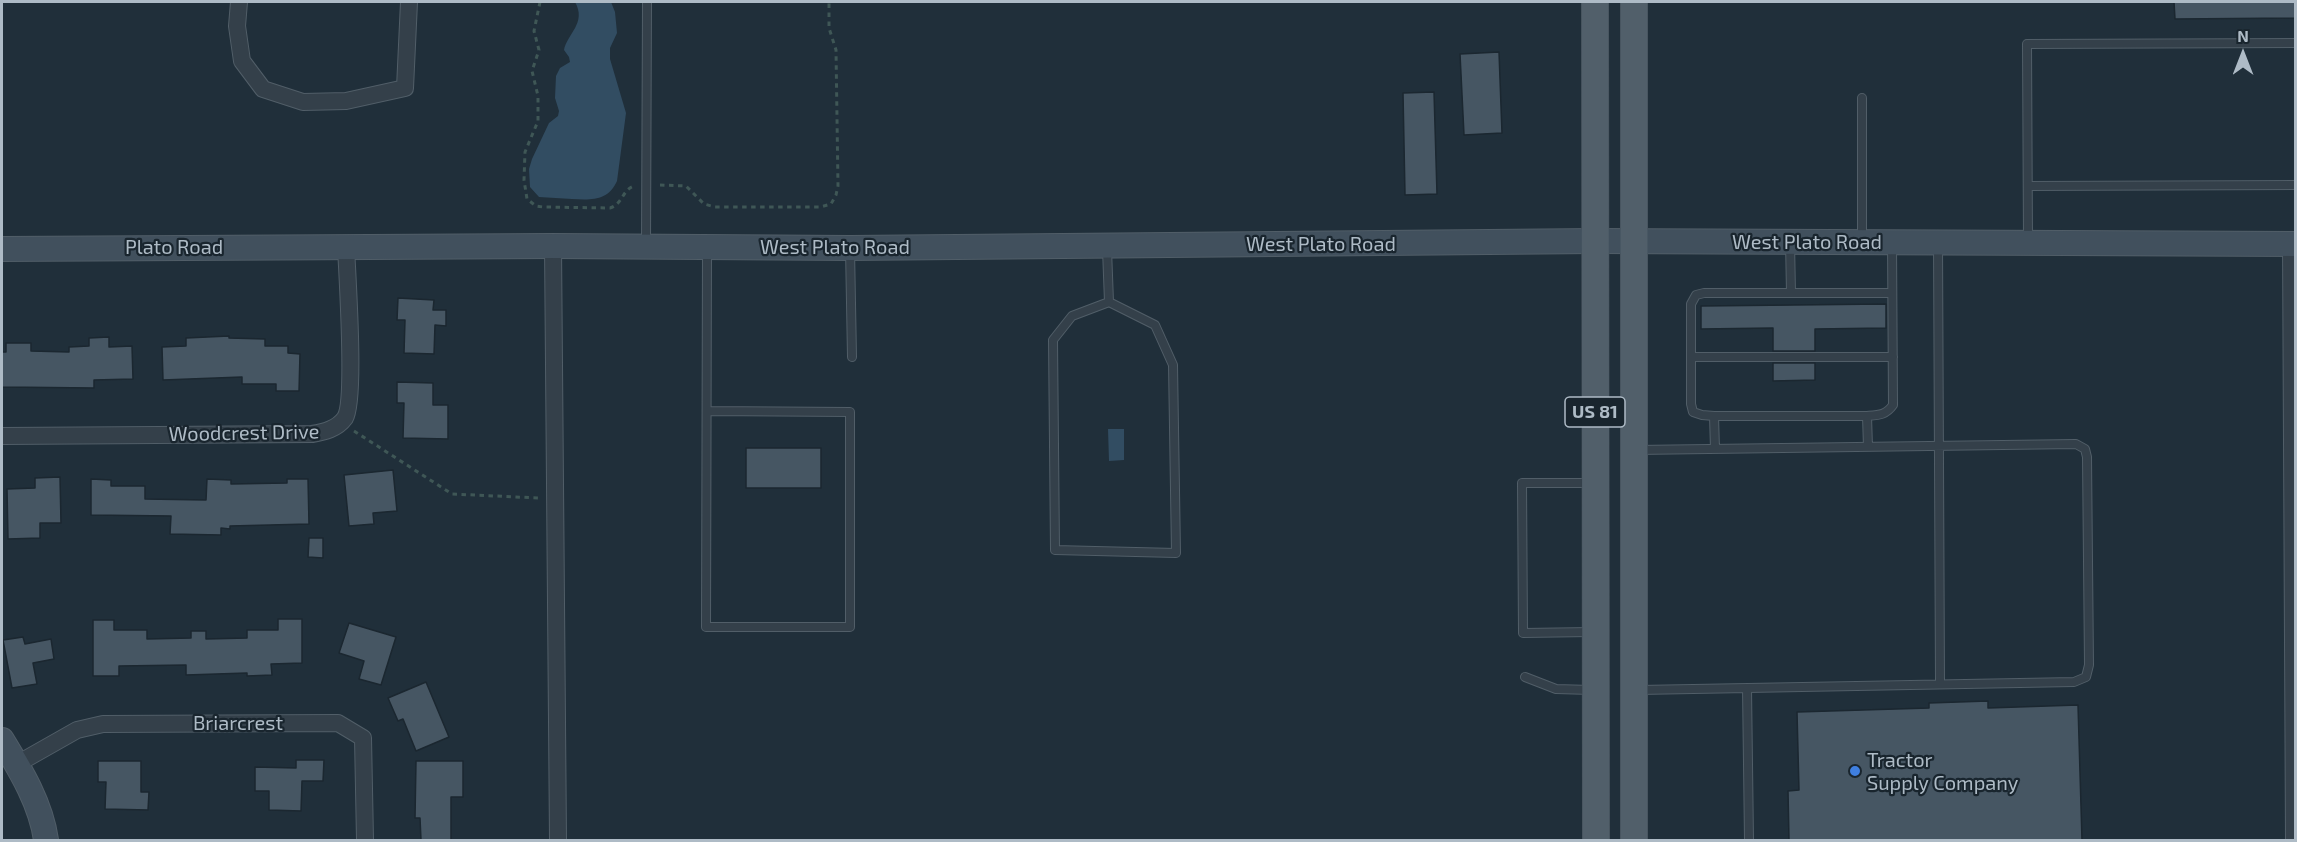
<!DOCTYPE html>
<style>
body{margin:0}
#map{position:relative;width:2297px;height:842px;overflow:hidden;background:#202f3a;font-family:"Exo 2",sans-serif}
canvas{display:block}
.frame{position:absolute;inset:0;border:3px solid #aebbc6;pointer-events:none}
.north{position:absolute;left:2213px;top:24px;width:60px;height:60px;-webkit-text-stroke:4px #19252e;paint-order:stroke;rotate:0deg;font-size:16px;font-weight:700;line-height:24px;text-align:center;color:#aebbc6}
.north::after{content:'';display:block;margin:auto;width:21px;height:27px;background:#aebbc6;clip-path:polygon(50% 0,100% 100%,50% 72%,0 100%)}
</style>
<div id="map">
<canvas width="2297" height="842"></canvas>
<div class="frame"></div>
<div class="north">N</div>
</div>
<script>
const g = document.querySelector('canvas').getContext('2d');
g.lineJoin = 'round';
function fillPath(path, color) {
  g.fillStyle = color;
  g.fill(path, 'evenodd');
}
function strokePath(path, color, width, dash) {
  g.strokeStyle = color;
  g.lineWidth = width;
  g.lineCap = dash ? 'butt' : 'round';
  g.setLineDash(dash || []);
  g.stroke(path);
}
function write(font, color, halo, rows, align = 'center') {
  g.font = font + ' "Exo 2",sans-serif';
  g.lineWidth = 4.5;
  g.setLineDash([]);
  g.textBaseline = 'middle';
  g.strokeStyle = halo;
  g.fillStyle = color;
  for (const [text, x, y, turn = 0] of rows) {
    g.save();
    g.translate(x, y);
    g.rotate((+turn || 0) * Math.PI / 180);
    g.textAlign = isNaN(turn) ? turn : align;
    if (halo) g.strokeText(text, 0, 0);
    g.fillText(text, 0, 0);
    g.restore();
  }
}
fillPath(new Path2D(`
 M575,2H611L615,12L617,33L610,48V59L626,113L617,181C608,201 592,200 572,199C561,198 550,198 539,197L530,187L529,169L532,159L549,123L558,116L559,111L555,98L556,76L560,68L570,62L569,57L564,50C567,34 587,23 575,2Z
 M1108,429H1124V460L1109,461Z`), '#324d62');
const building = new Path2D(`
 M2174,2H2295V18L2175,19Z
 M1499,52L1502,133L1464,135L1460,54Z
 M1434,92L1437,194L1405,195L1403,93Z
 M398,298L434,300L433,310H446V326L435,325L434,354L404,353L405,320H397Z
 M1886,304V328L1815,329V351H1773V328L1701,329V306Z
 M229,336V338L265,339V346H288V353L300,354L299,391H276V384H242V377L163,380L162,347L186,346V338Z
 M109,337V347L132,346L133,379L94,380V388L2,387V352H6V343H31V351L69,352V347L89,346V338Z
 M1773,363H1815V380L1773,381Z
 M397,382L433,383V405H448V439L403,438L404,403H397Z
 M746,448H821V488H746Z
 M393,470L397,511L373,513L374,524L349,526L344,475Z
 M60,477L61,523H40V538L8,539L7,489L35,488V478Z
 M91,479L111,480V486H145V499L206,500L207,479L231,480V484L287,483V479H308L309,524L230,526V529L221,528V535L170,534L171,516L91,515Z
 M309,538H323V558L308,557Z
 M278,619H302V663L271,664L272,675L247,676V673L186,675V665L119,666V676H93V620H114V630H147V639L191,638V631H206V639L247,638V630H278Z
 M349,623L396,637L381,685L359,679L364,661L339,653Z
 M23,637L25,644L51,639L54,659L33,663L37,684L12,688L3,640Z
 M426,682L449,737L416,751L403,719L398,721L388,698Z
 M1988,701V708L2078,705L2082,840H1789L1788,791L1799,790L1797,712L1929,708V703Z
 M296,760H324L323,781H302L301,811L269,810V791H255V767L296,768Z
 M98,761H141V792H149L148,810L105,809L106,782H98Z
 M416,761H463V797H451V840H421L420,818H415Z`);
fillPath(building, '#465663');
strokePath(building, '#1b2730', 1.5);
const lane = new Path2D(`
 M1862,98V239
 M2028,186L2296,185
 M2028,240L2027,44L2296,43
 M1790,242L1791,293
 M1892,243L1893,405C1886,415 1879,415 1867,416H1714L1702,415L1693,412L1691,404V304L1696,295L1704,293H1892
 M1938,243L1940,684
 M646,245L647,2
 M707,248L706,627H850V412L707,411
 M850,249L852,357
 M1107,249L1109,302L1155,325L1173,365L1176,553L1055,550L1053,340L1072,316L1109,302
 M1691,357H1893
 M1714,416L1715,449
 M1867,416L1868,447
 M1636,450L2076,444L2085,449L2087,457L2089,665L2086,677L2074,682L1639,690
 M1591,632L1523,633L1522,483H1592
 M1525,677L1556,689L1591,690
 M1747,688L1749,840`);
const street = new Path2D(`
 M239,2L237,26L242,61L263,89L303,102L346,101L405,88L409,2
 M2291,244L2294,840
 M553,246L558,840
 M2,436L312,434C324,432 337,429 345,418C356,400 347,274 346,246
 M17,764L77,730L103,724L338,723L363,738L365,840`);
const secondary = new Path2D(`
 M2,249L553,246L850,248L1595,241L2296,244
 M2,740C21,771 41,804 46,840`);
const primary = new Path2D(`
 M1595,2L1596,840
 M1634,2V840`);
strokePath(lane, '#515e68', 10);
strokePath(street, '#515e68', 18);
strokePath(secondary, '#515e68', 26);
strokePath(primary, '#404c56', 28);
strokePath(new Path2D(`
 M540,2L534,31L539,50L532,71L538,96V121L525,152L524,180L527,199L536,206L543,207L610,208C623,204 622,190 634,186
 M660,185L686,186L704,204L715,207H820L831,204L836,195L838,186L836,50L829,28V2
 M354,431L452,494L538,498`), '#3f5756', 3, [4.5, 4.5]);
strokePath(lane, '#34404a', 8);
strokePath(street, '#34404a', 16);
strokePath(secondary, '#41505d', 24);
strokePath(primary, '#515f6a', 27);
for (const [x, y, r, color] of [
 [1855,771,6,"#3f7fe0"]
]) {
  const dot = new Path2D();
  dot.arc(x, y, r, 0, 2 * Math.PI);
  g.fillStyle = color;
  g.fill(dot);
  strokePath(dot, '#19252e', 2);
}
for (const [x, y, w] of [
 [1595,412,60]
]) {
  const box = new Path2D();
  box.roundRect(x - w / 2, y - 15, w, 30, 4.5);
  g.fillStyle = '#19252e';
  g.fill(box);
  strokePath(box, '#aebbc6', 1.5);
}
write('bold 18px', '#aebbc6', null, [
 ["US 81",1595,412]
]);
write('20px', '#aebbc6', '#19252e', [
 ["West Plato Road",1807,242],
 ["West Plato Road",1321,244],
 ["Plato Road",174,247],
 ["West Plato Road",835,247],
 ["Woodcrest Drive",244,433,-1],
 ["Briarcrest",238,723]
]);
write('20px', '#aebbc6', '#19252e', [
 ["Tractor",1867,760],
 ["Supply Company",1867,783]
], 'left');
</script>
